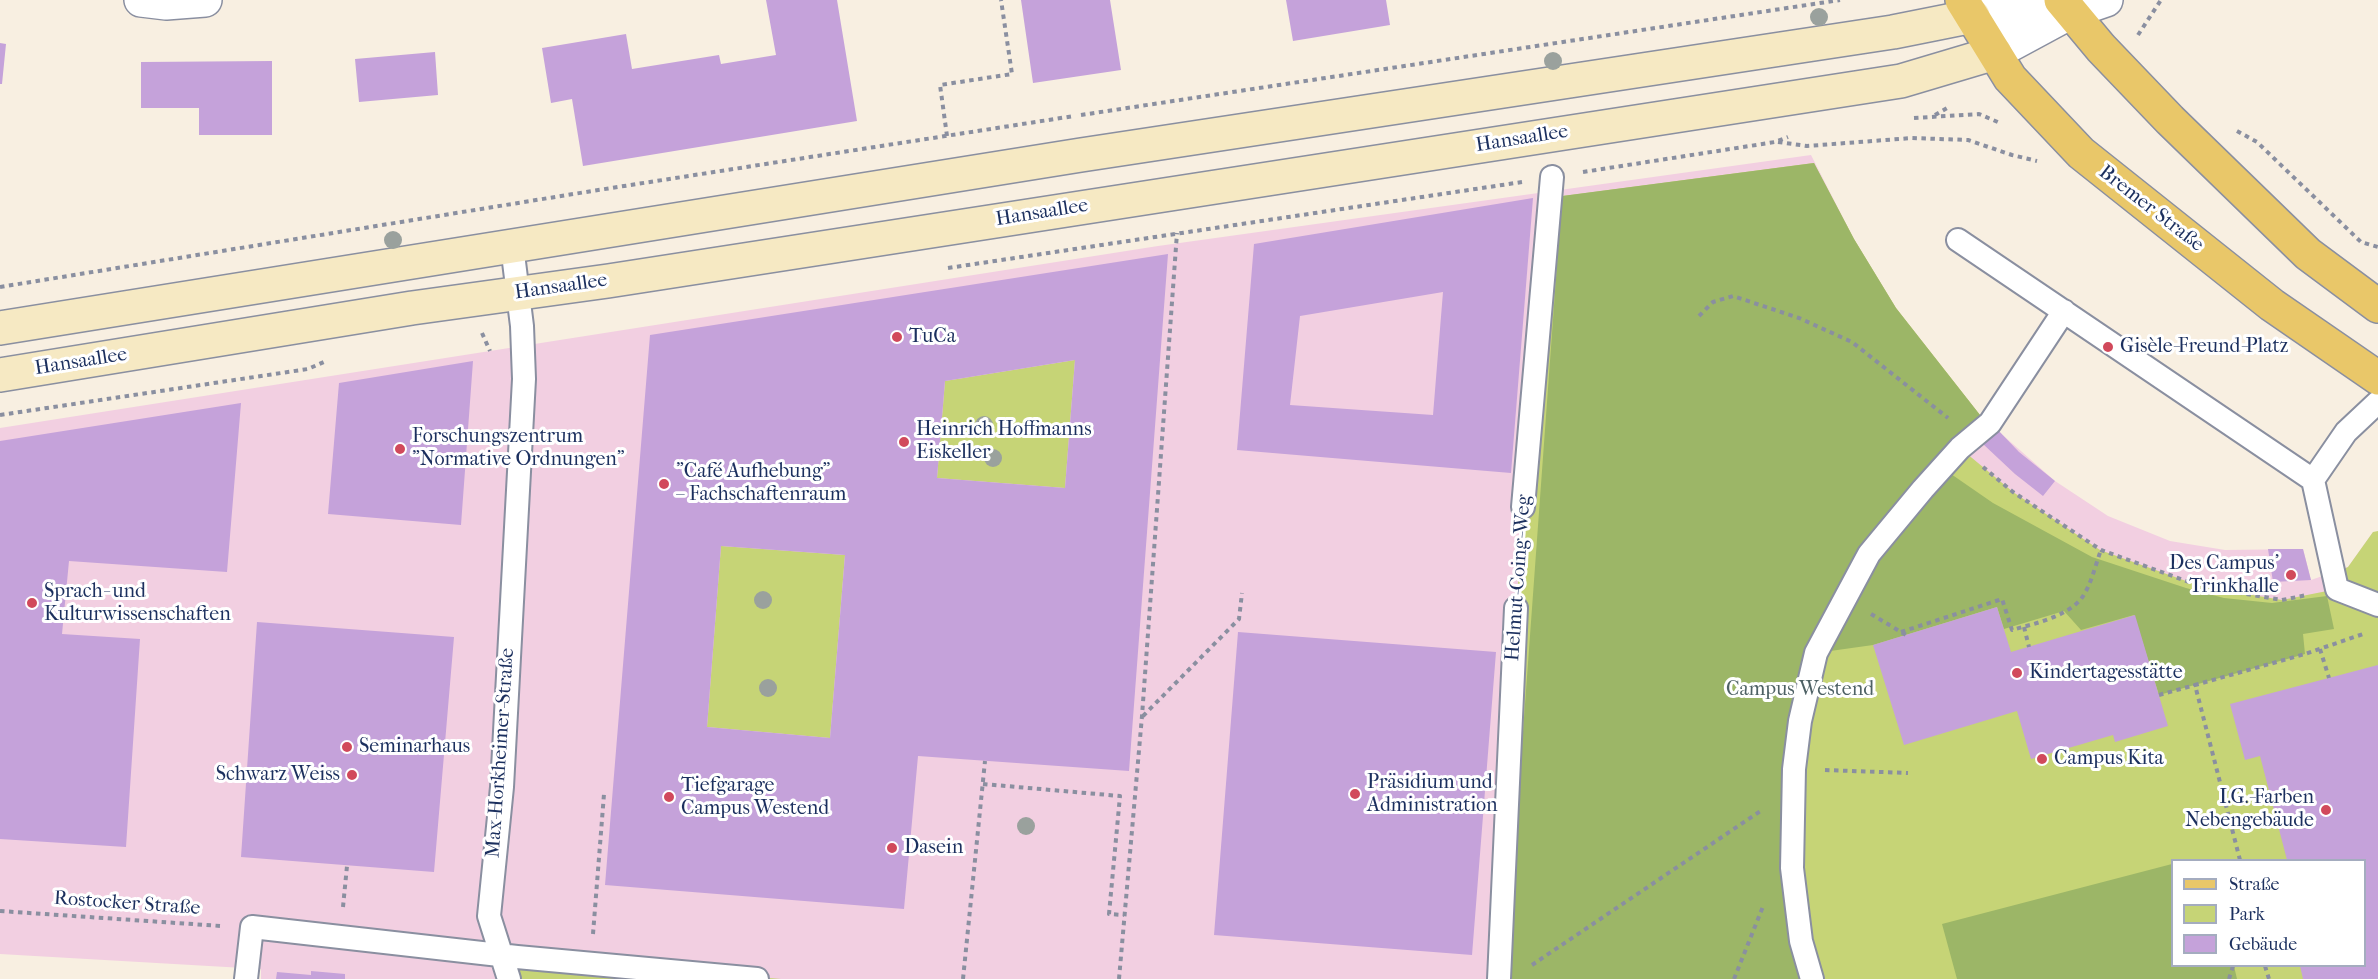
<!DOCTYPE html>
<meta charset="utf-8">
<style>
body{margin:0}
#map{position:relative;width:2378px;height:979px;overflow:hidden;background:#f8efe1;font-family:"IM FELL French Canon",serif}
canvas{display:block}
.legend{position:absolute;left:2171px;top:859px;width:195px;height:108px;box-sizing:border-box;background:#fff;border:2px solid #a4acbf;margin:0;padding:8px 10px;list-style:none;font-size:18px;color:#1b2f5e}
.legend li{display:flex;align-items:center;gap:12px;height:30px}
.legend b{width:30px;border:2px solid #a4acbf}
</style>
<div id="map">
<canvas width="2378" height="979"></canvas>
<ul class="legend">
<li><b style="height:8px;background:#e9c769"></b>Straße</li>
<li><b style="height:16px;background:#c6d476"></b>Park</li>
<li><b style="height:16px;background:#c5a2da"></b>Gebäude</li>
</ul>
</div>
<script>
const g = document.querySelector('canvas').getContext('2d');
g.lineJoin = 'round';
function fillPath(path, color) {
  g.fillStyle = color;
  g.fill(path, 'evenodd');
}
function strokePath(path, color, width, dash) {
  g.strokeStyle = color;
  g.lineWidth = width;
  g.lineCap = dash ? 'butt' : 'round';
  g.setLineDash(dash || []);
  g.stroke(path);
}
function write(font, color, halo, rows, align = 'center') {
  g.font = font + ' "IM FELL French Canon",serif';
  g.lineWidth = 6;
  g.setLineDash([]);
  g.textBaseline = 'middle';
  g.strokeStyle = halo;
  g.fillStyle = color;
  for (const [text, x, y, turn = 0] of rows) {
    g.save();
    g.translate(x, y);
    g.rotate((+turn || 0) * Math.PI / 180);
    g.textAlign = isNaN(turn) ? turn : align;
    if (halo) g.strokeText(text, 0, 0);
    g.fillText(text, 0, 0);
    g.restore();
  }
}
fillPath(new Path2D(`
 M1811,155L1854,239L1896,308L1980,415L2055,481L2108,516L2170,541L2225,550L2303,549L2311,580L2348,567L2373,532L2378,979H261V969L0,954V428L1158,246ZM2172,860H2364V966H2172Z`), '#f2cfe1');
fillPath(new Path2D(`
 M1814,163L1854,239L1896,308L1980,415L1990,423L1960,448L2013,492L2100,550L2200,586L2282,600L2337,589L2333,574L2348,567L2373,532L2378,531V979H1499L1516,608L1550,195L1563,196ZM2172,860H2364V966H2172Z
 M1075,360L1065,488L937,478L945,381Z
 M721,546L845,555L830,738L707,727Z
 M517,957L781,979H515Z`), '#c6d476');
fillPath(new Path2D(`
 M1814,163L1854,239L1896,308L1980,415L1939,460L1951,474L1993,503L2092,557L2186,588L2224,598L2272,603L2327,596L2334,629L2303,634L2305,654L2159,695L2134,615L2081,630L2064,611L2004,629L1997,607L1873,645L1816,653L1794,769L1812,979H1505L1562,196Z
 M2172,864V966H2234L2237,979H1957L1942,924Z`), '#9cb667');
fillPath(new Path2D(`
 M766,0H837L857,121L583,166L572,99L551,103L542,48L626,34L632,69L719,55L721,64L776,55Z
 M1021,0H1110L1121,70L1033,83Z
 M1286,0H1386L1390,25L1293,41Z
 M0,43L6,44L2,84H0Z
 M435,52L438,95L359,102L355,59Z
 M272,61V135H199V108H141V62Z
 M1533,198L1511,473L1237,450L1254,244ZM1443,292L1433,415L1290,405L1300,316Z
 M1168,254L1129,771L918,756L904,909L605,885L650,335ZM1075,360L1065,488L937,478L945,381ZM721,546L845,555L830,738L707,727Z
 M473,361L461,525L328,514L339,383Z
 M241,403L227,572L69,561L62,634L140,639L126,847L0,839V441Z
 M1997,429L2019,452L2055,481L2043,496L2015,474L1983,444Z
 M2268,549H2303L2311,580L2273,582Z
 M1997,607L2011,652L2135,615L2168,726L2115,742L2113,735L2031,759L2017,711L1904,745L1873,645Z
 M257,622L454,637L434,872L241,857Z
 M1238,632L1496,652L1472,955L1214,935Z
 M2378,665V979H2303L2300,966H2364V860H2287L2260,756L2245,760L2230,704Z
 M311,971L345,974V979H276L277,972L311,975Z`), '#c5a2da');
const lane = new Path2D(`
 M1958,240L2313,480L2346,432L2378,402
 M2313,480L2337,589L2378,605
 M1523,507L1552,177
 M246,979L252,927L517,957L757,979
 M509,979L489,916L502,787L524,379L522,326L512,246
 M1499,979L1516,608
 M1812,979L1801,941L1792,868L1794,769L1800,721L1816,653L1869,554L1923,489L1960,448L1990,423L2064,311`);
const street = new Path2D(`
 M141,0L166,3L205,0
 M1973,16L2063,12
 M1995,53L2071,12L2106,0`);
const secondary = new Path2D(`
 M0,328L1081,155L1893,32L1973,16
 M0,375L412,308L608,281L1901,81L1995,53`);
const primary = new Path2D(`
 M1962,0L2010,78L2081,153L2272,305L2378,378
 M2061,0L2101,48L2170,120L2308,254L2378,306`);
strokePath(lane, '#8a8fa0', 26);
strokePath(street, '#8a8fa0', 36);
strokePath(secondary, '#8a8fa0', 36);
strokePath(primary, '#8a8fa0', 36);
strokePath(new Path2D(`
 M2138,35L2161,0
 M1081,115L1840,0
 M1935,115L1949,107
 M1914,118L1979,114L2000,123
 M2237,131L2257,142L2361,242L2378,247
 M947,136L940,85L1012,74L1001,0
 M1778,142L1807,146L1912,138L1968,140L2012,155L2037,161
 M1583,172L1775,142L1788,137
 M948,268L1522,182
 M0,287L592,191L1074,116
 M1699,316L1713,302L1733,296L1799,318L1852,342L1948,418
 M482,333L490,351
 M0,415L308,369L326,361
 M1983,467L2013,492L2101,550L2200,586L2282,600L2307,595
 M1518,580L1521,537
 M1871,614L1906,635
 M2024,627L2029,647
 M1901,632L2002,599L2012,630C2033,624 2066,617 2081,599C2091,586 2095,566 2101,550
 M2320,649L2329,678
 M2159,695L2195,685
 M1143,716L1239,619L1242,593
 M1825,770L1908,773
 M983,784L1120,796L1109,914L1124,915
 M2240,860L2195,685L2305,654L2363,634L2362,632
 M343,907L347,866
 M0,911L221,926
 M593,934L604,794
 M1532,965L1762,810
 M2265,966L2269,979
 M963,979L985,761
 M1119,979L1142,716L1177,233
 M1734,979L1764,904
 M2229,979L2233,966`), '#8a8fa0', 4, [4.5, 4.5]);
strokePath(lane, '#fff', 22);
strokePath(street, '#fff', 33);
strokePath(secondary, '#f6e9c3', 33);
strokePath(primary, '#e9c769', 33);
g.fillStyle = '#9aa19d';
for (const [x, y] of [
 [1819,17],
 [1553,61],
 [393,240],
 [984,425],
 [993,458],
 [763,600],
 [768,688],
 [1026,826]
]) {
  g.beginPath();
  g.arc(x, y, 9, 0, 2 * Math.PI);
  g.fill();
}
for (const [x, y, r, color] of [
 [897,337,6,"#d1495b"],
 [2108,347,6,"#d1495b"],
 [904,442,6,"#d1495b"],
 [400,449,6,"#d1495b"],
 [664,484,6,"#d1495b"],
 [2291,575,6,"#d1495b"],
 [32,603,6,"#d1495b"],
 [2017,673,6,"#d1495b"],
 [347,747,6,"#d1495b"],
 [2042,759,6,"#d1495b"],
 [352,775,6,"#d1495b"],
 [1355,794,6,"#d1495b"],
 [669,797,6,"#d1495b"],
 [2326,810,6,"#d1495b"],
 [892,848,6,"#d1495b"]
]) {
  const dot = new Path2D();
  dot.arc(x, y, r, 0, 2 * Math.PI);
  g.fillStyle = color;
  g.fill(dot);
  strokePath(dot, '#fff', 2);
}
write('20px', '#1b2f5e', '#fff', [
 ["Hansaallee",1522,139,-9],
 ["Bremer Straße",2151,209,38],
 ["Hansaallee",1042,213,-9],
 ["Hansaallee",561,287,-8],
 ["Hansaallee",81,362,-9],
 ["Helmut-Coing-Weg",1519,578,-86],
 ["Max-Horkheimer-Straße",501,753,-86],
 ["Rostocker Straße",127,904,4]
]);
write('20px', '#1b2f5e', '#fff', [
 ["TuCa",909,337],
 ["Gisèle-Freund-Platz",2120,347],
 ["Heinrich Hoffmanns",916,430],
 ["Eiskeller",916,453],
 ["Forschungszentrum",412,437],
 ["\"Normative Ordnungen\"",412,460],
 ["\"Café Aufhebung\"",676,472],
 ["– Fachschaftenraum",676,495],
 ["Des Campus'",2279,564,"right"],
 ["Trinkhalle",2279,587,"right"],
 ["Sprach- und",44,592],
 ["Kulturwissenschaften",44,615],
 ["Kindertagesstätte",2029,673],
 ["Seminarhaus",359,747],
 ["Campus Kita",2054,759],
 ["Schwarz Weiss",340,775,"right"],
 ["Präsidium und",1367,783],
 ["Administration",1367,806],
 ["Tiefgarage",681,786],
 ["Campus Westend",681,809],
 ["I.G.-Farben",2314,798,"right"],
 ["Nebengebäude",2314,821,"right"],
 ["Dasein",904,848]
], 'left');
write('20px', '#4e6165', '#fff', [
 ["Campus Westend",1800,690]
]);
</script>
